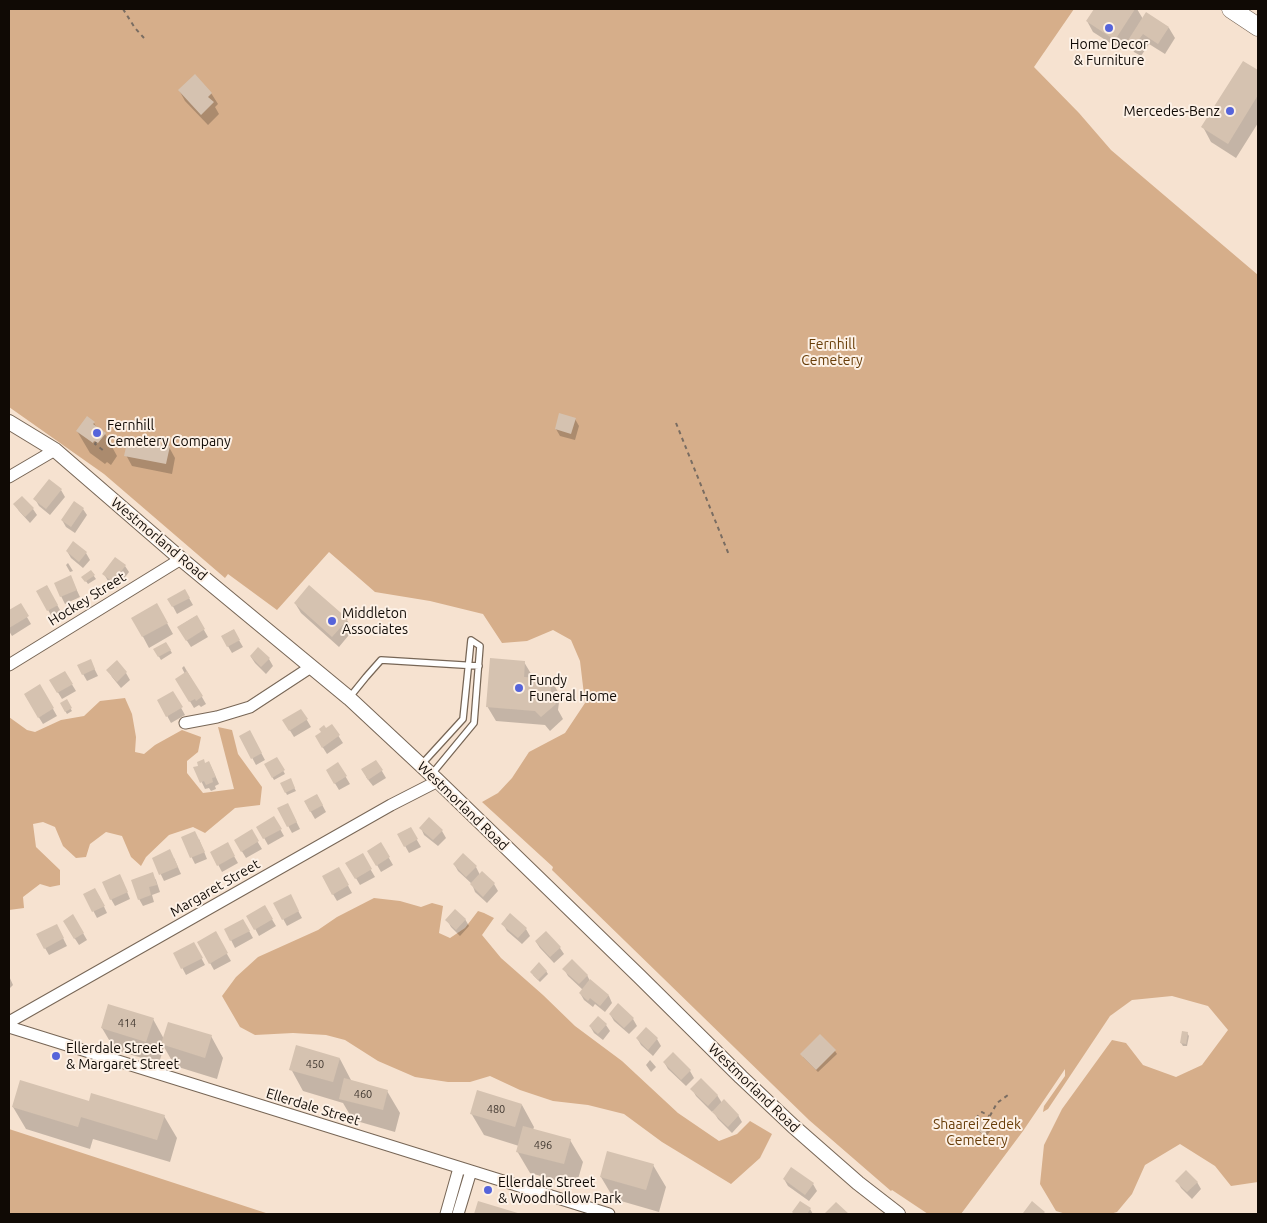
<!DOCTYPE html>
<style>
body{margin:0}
#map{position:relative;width:1267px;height:1223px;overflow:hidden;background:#f6e2d0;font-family:Ubuntu,sans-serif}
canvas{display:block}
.frame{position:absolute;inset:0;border:10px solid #100a05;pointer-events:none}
</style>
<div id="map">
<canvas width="1267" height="1223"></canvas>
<div class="frame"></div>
</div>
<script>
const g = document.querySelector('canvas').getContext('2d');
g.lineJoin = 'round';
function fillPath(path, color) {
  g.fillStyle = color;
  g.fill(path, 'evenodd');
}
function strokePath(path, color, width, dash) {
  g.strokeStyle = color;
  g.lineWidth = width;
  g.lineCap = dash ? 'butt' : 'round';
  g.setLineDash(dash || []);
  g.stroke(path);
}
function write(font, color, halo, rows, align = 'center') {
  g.font = font + ' Ubuntu,sans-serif';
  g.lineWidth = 4;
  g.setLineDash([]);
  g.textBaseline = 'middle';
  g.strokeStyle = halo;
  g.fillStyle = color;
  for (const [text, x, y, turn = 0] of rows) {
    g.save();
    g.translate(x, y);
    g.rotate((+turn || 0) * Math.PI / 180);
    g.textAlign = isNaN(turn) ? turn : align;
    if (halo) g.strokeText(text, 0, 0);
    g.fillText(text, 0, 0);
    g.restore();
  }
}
fillPath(new Path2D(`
 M9,9H1074L1034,67L1079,113L1111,150L1258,275V1182L1231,1186L1215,1166L1180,1144L1145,1165L1132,1194L1117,1212L1110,1214H1066L1056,1211L1040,1184L1044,1145L1062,1109L1112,1040L1126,1043L1143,1065L1176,1077L1202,1065L1228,1030L1208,1006L1172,996L1132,1000L1110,1016L1048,1109L1043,1112L1044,1106L1065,1076V1069L1023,1131L961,1214H928L892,1190L891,1191L809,1120L552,870L553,867L482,802L498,793L512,778L529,752L565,733L585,703L580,661L571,640L553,630L527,641L502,643L483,614L430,601L375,592L329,552L277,610L228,574L225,578L104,474L9,407Z
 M125,698L132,714L136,737L135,752L144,754L155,745L182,730L201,737L198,752L187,761V773L203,793L234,789L218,727L232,730L238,754L262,787L260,805L235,808L205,833L193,827L169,835L146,857L141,866L131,857L122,836L106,832L90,844L86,857L76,858L63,846L55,827L43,822L33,824L36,847L60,870V885L50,887L40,884L23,897L24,908L9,910V717L27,730L35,732L61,720L84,716L100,701Z
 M374,898L400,901L421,907L432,903L443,906L439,933L450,938L465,928L478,911L484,913L494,918L482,935L501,958L543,995L575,1026L622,1061L678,1113L719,1141L737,1134L750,1121L772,1134L760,1158L731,1184L662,1142L624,1114L588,1105L553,1101L520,1090L490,1076L470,1082H448L415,1077L378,1061L345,1040L326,1035L293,1033L255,1035L240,1027L222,996L236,977L258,957L318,930L337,917Z
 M9,1129L269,1214H9Z`), '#d6ae8a');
fillPath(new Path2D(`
 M1095,9H1137L1143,19L1169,28L1175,38L1165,54L1149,44L1141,56L1134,52L1128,40L1121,50L1093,32L1087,21Z
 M1244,62L1258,72V123L1236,158L1211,142L1203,127Z
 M179,90L211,93L218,104L215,107L219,114L208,125L185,101Z
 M575,419L579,426L575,440L560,436L556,429Z
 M94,423L97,428L105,434L117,456L111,465L107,462L105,464L90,453L77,431Z
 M169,447L175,458L172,474L132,466L126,455Z
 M61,490L65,497L50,515L39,506L35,499Z
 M15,505L33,509L37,515L30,523L19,511Z
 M83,509L87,515L75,533L66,527L62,520Z
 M67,551L86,553L90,560L83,568L71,558Z
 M68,563L73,571L70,572L66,565Z
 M125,566L129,572L117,588L108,581L104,574Z
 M91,572L96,579L88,584L83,577Z
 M55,584H74L80,597L65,604Z
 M47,586L61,612L52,617L38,592Z
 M185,591L193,605L177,614L169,599Z
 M295,603L347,620L353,630L339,647L301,613Z
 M20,605L31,624L12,636L9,631V612Z
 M157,605L173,634L149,648L133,618Z
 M196,616L208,637L191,647L178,627Z
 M233,630L243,647L232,653L222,636Z
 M166,643L172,653L161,660L155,650Z
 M251,657L269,659L273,666L266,674L255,663Z
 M90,660L98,676L87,681L83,674Z
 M117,662L126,673L130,680L121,688L112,677L108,670Z
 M524,662L533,677V679L551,680L560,695L558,710L563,719L550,731L545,725L496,721L487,706Z
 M184,666L206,704L201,707L199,705L194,708L177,680L185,674L182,668Z
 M65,673L76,691L62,699L51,681Z
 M40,686L57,716L43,724L25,695Z
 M173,693L185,715L171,723L159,701Z
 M66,701L72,711L67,714L61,704Z
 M301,710L311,727L294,737L284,721Z
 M332,726L343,743L327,754L320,743L326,730Z
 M250,732L265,760L256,765L241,737Z
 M277,759L285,774L274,780L266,765Z
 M376,761L386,778L373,786L366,777Z
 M209,762L219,784L215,786L216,789L211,791L209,788L205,789L195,768Z
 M338,764L350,784L339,790L327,770Z
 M290,780L296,791L287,795L282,784Z
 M317,795L326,812L315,819L305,802Z
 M279,809L291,811L300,829L292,833Z
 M274,818L284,836L268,845L258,827Z
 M410,828L421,847L409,853L399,835Z
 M421,828L442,831L446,838L438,846L424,835Z
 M251,831L262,849L246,858L235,840Z
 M182,838L199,839L207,859L195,864Z
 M227,844L238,863L222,872L212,853Z
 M381,844L393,865L381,872L369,851Z
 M362,855L375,877L360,885L347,863Z
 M153,858H174L181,874L164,881Z
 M454,864L476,867L480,875L482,873L494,884L498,891L487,903L475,892L472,884L458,871Z
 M339,869L352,893L337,901L323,877Z
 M152,874L156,880L160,892L152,895L154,902L143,906L139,899Z
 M123,882L130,899L115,906L111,899Z
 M85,895L99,896L107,913L97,918Z
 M294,903L302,918L287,926L275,904Z
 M264,906L276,926L259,936L248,916Z
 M465,919L469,926L460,936L451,927L447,920Z
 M243,920L253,938L235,948L226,930Z
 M503,924L526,929L530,936L522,944L507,931Z
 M68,928L83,933L87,940L79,945Z
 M60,932L67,946L49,955L45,948Z
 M215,933L231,961L214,970L198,942Z
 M536,942L560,948L564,954L554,963L540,948Z
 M194,944L205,965L186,975L175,954Z
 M564,969L587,975L590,981L609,996L612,1003L605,1012L595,1004L593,1007L584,1000L580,993L583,990L568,976Z
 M546,971L548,974L540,982L533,975Z
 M9,976L13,985L9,989Z
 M610,1014L633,1019L637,1026L629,1034L614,1021Z
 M153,1019L164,1039L211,1036L223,1058L217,1079L175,1066L164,1047L159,1063L115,1050L102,1028Z
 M606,1025L610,1031L603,1040L594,1033L590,1026Z
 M646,1028L657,1039L661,1046L653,1056L641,1045L637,1038Z
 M1187,1033L1189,1036L1187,1046H1183L1181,1043Z
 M835,1051L837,1054L818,1072L803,1057Z
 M673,1054L690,1071L694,1078L686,1086L668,1069L664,1062Z
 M340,1059L352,1082L387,1091L400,1113L395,1132L353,1120L343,1103L303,1091L291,1069Z
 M650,1060L656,1067L651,1072L646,1065Z
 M692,1089L717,1095L722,1103L738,1115L742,1122L732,1133L718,1119L713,1111L712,1112L696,1096Z
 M89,1103L164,1116L177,1138L170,1162L93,1139L90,1149L26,1129L13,1107Z
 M522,1105L534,1127L533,1130L570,1140L583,1162L576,1186L530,1173L517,1151L519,1146L484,1135L471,1113Z
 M989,1127L991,1130L986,1137L978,1131L977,1128Z
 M653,1165L666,1187L659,1212L614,1199L601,1177Z
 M784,1179L813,1184L817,1191L809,1201L788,1186Z
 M1177,1181L1197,1182L1201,1189L1192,1199L1181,1188Z
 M810,1209L813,1214H794L793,1213Z`), '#0003');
fillPath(new Path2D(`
 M1094,9H1135L1115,40L1086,21Z
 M1146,12L1169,27L1158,44L1143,34L1134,46L1127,42Z
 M1243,61L1258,70V95L1228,144L1201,127Z
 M195,74L212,93L208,97L214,102L201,115L178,90Z
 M559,413L576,418L571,434L555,429Z
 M87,416L95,422L93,424L106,433L98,443L94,441L93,443L76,431Z
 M128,438L170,446L166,464L124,456Z
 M49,479L62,489L46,509L33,499Z
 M22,496L34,508L25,517L13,504Z
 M74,501L84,508L71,527L61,520Z
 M73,541L87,552L79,562L66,551Z
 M115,557L126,565L113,582L102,574Z
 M91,570L95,575L85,582L81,577Z
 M71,575L77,590L60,597L54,583Z
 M47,585L58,605L47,611L36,591Z
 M309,585L348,619L332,637L294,603Z
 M185,589L190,598L172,607L167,599Z
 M21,603L29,616L9,628V610Z
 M157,603L168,623L142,637L131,618Z
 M197,615L205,629L186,641L177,627Z
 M234,629L240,640L227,647L221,636Z
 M166,642L171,650L158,657L153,649Z
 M258,647L270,658L261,667L250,656Z
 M490,658L525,661L524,677L552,679L550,697L556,704L541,717L535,711L486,707Z
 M91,659L95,669L82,675L77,665Z
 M117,660L127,672L117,682L106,670Z
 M65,671L73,684L57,693L49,680Z
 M187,671L203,696L196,701L195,699L189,702L175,679Z
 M40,684L54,708L38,718L24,694Z
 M173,691L183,707L166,717L157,700Z
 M67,699L72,708L65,712L60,703Z
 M301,709L308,719L289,731L282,720Z
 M332,724L340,735L322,748L315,736L321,732L319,729L324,725L326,728Z
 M250,730L262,753L251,759L239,736Z
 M277,757L285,770L272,778L264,764Z
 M204,759L205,763L209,761L216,777L212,778L213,782L206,785L204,781L200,783L193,767L198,766L197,762Z
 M376,760L383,770L368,780L361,769Z
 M338,762L347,776L334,784L326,770Z
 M291,778L295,788L285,793L280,783Z
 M317,794L323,805L310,812L304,801Z
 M288,803L297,822L287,827L277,808Z
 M274,816L282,829L263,839L256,827Z
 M429,817L443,830L433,840L419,828Z
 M411,827L418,839L404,847L397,834Z
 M252,829L259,841L241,852L234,840Z
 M195,831L205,852L190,858L181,837Z
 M228,842L235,856L217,866L210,852Z
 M381,842L390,857L376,866L367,851Z
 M170,849L178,867L159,875L152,858Z
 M363,853L372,869L355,879L345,863Z
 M463,853L477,866L466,877L453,864Z
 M339,867L349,885L332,895L322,876Z
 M482,871L495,883L483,897L470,884Z
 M153,872L157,885L149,887L151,895L138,900L131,880Z
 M120,874L128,892L110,900L102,882Z
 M95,888L105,906L92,912L83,894Z
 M291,894L299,911L282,920L273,903Z
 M265,905L273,919L254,930L246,916Z
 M455,909L466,919L456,930L445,920Z
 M510,913L527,928L518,938L501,924Z
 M73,914L84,933L74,939L63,921Z
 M243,919L250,931L230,941L224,929Z
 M57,924L64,938L44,949L36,934Z
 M216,931L228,953L209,964L197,942Z
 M546,931L561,947L550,957L535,941Z
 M194,942L203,958L181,969L173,953Z
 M572,959L588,975L579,984L562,969Z
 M539,962L547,971L538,980L530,972Z
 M590,979L609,995L600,1006L590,998L588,1001L579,993Z
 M618,1003L634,1018L624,1028L609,1014Z
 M108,1004L154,1018L146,1042L101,1028Z
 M598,1016L607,1024L598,1034L589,1026Z
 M168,1022L212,1035L205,1058L161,1044Z
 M646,1027L658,1038L648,1050L636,1038Z
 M1182,1031L1188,1032L1186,1044L1180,1043Z
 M820,1034L836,1050L816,1070L800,1054Z
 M296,1045L340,1058L333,1082L289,1070Z
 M673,1052L691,1070L681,1080L663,1062Z
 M344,1078L388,1090L383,1110L339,1099Z
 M701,1078L718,1095L708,1106L690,1089Z
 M20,1080L89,1101L91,1093L165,1115L157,1140L81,1117L78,1127L12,1107Z
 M477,1090L522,1104L515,1127L470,1114Z
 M724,1099L739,1115L728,1127L712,1112Z
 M982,1119L990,1126L984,1135L975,1128Z
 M523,1126L571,1139L564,1164L516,1152Z
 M607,1151L654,1164L646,1190L600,1177Z
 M791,1167L814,1183L805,1195L783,1179Z
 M1186,1170L1198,1182L1187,1192L1175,1181Z
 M478,1201L521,1214H474Z
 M800,1201L811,1208L807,1214H794L792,1212Z
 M1032,1201L1045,1212L1043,1214H1025L1023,1213Z
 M836,1202L849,1214H824Z`), '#d5c2b0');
const service = new Path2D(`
 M349,698L366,677L381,660L479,666
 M421,765L463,719L471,640L480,646L474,723L431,775`);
const minor = new Path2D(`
 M9,477L55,450
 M9,665L181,559
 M185,723L217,717L250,707L311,667
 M9,1022L391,805L438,781
 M9,1027L609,1214
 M446,1214L459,1168
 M458,1214L471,1171`);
const tertiary = new Path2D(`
 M9,422L55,450L181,559L349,698L438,781L639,976L741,1077L793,1126L858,1183L898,1214`);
const primary = new Path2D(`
 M1231,9L1258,27`);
strokePath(service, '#776656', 8);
strokePath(minor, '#776656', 13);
strokePath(tertiary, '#776656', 16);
strokePath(primary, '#776656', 19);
strokePath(new Path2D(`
 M123,9L135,28L144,38
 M676,423L729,555
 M96,442L95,444L104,451
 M986,1123L997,1103L1008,1095
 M970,1124L982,1112L989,1116`), '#7a6d62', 2, [4, 4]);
strokePath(service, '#fff', 5.5);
strokePath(minor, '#fff', 11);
strokePath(tertiary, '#fff', 14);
strokePath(primary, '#fff', 18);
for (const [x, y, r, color] of [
 [1109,28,5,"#5664da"],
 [1230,111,5,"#5664da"],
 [97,433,5,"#5664da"],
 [332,621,5,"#5664da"],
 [519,688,5,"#5664da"],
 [56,1056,5,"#5664da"],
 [488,1190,5,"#5664da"]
]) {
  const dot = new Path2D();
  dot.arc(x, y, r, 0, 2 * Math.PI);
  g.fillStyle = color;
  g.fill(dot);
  strokePath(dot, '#fdf1e6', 2);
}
write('11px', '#413830', null, [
 ["414",127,1023],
 ["450",315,1064],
 ["460",363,1094],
 ["480",496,1109],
 ["496",543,1145]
]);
write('14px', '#100a05', '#fdf1e6', [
 ["Home Decor",1109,44,"center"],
 ["& Furniture",1109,60,"center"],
 ["Mercedes-Benz",1220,111,"right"],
 ["Fernhill",107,425],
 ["Cemetery Company",107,441],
 ["Middleton",342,613],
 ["Associates",342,629],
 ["Fundy",529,680],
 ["Funeral Home",529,696],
 ["Ellerdale Street",66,1048],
 ["& Margaret Street",66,1064],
 ["Ellerdale Street",498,1182],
 ["& Woodhollow Park",498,1198]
], 'left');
write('14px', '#683d08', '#fdf1e6', [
 ["Fernhill",832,344],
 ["Cemetery",832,360],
 ["Shaarei Zedek",977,1124],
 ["Cemetery",977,1140]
]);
write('14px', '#100a05', '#fdf1e6', [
 ["Westmorland Road",159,539,40],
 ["Hockey Street",87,599,-32],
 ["Westmorland Road",463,806,44],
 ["Margaret Street",215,888,-30],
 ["Westmorland Road",754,1088,44],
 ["Ellerdale Street",313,1107,17]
]);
</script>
